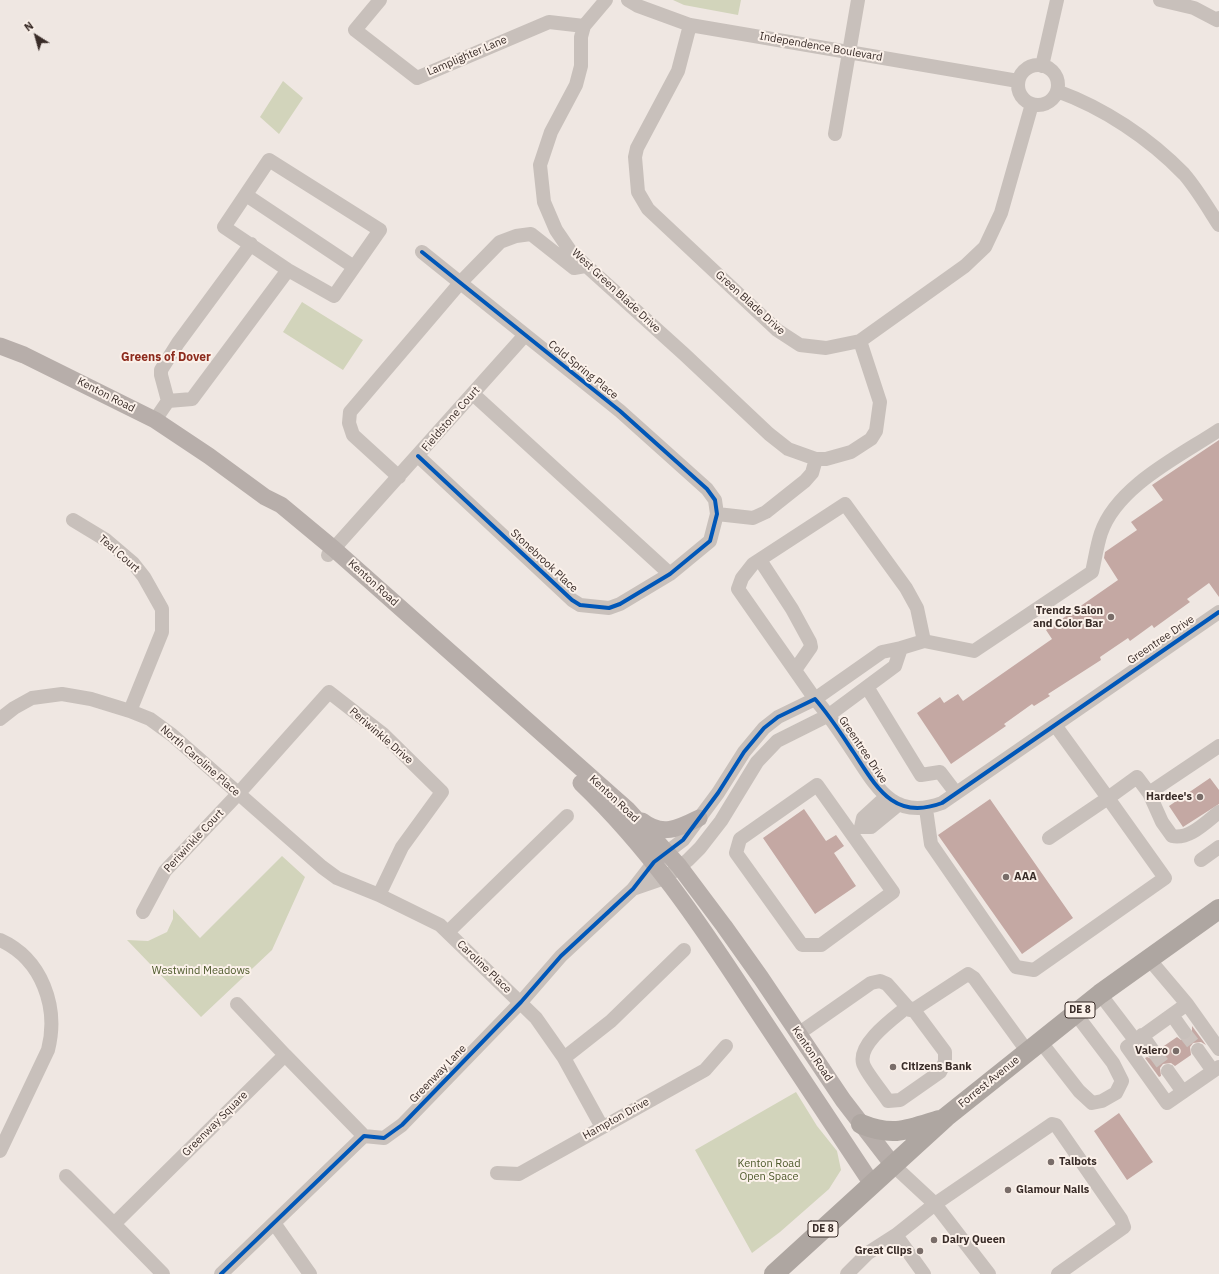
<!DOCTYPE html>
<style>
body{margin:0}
#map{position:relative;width:1219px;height:1274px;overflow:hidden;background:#efe7e2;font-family:"IBM Plex Sans",sans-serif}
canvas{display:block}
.north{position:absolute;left:16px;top:16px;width:40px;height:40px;-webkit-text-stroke:3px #fbf1ea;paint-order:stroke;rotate:323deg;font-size:11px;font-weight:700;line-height:16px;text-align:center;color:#392c28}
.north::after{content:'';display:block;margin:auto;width:14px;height:18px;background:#392c28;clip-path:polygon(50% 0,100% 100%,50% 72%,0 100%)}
</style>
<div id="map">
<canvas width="1219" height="1274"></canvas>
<div class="north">N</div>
</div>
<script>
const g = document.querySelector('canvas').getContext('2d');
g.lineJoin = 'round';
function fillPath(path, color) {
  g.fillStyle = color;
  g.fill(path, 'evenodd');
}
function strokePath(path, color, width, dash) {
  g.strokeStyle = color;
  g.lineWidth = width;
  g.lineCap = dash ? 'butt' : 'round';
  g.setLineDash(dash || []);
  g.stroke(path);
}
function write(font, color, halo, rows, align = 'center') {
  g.font = font + ' "IBM Plex Sans",sans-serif';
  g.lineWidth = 4;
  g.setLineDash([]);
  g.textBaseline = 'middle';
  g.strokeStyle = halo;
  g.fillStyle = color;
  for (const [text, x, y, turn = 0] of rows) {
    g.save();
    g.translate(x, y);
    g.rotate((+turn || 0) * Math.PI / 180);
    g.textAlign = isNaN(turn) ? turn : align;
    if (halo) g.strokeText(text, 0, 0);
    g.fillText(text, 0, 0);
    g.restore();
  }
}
fillPath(new Path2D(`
 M673,0H741L738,15L684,5Z
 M283,81L303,98L279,134L260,117Z
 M302,302L363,340L343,370L283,332Z
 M282,856L305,877L272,950L201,1017L127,940L148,941L167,932L173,919V909L200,938Z
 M796,1092L817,1126L837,1151L841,1170L829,1189L780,1232L752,1253L695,1150Z`), '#d2d4bb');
fillPath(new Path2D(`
 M1219,440V597L1209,583L1187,599L1190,602L1154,628L1152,625L1130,641L1128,638L1100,657L1101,660L1048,694L1050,696L1034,706L1032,704L1004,724L1006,726L951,764L917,713L940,697L944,703L958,694L963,701L1052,639L1046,630L1118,580L1104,558L1105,552L1137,530L1131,522L1163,500L1152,485Z
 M1210,778L1219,790V804L1183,827L1169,806Z
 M990,799L1073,918L1022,954L938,835Z
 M804,809L826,841L836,835L844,846L834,853L856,886L815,914L763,838Z
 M1192,1026L1206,1045L1201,1042L1193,1043L1190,1047L1191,1055L1175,1066L1171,1063L1163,1064L1160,1068L1161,1076L1159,1077L1145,1058L1147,1057L1154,1060L1159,1059L1162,1055L1161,1048L1177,1037L1181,1040L1189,1039L1192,1035Z
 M1119,1113L1153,1162L1127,1180L1094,1131Z`), '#c4a8a3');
strokePath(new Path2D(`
 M1184,1032L1198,1050
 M1154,1052L1168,1071`), '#cbc2bd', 14, [14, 7]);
strokePath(new Path2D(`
 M380,0L355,30L417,78L549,22L584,26
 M606,0L584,26L581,37V66L576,85L551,132L540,165L544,202L556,230L571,252L684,354L769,434L788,449L816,459H826L851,452L871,439L876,431L880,402L860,341
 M628,0L638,6L690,25L1018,81
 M1160,0L1194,8L1217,20L1219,18
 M690,25L678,71L637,148L635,157L638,192L648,209L777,330L800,345L826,348L860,341L965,266L985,247L1001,213L1032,104
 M1018 85a20 20 0 1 1 40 0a20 20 0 1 1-40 0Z
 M1042,66L1057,0
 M1057,91C1104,108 1149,138 1184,174C1197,189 1208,208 1219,225
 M835,134L858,0
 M269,160L380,230L334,296L288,270L224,227Z
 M246,195L354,267
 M473,394L670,574
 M168,401L161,375V370L178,343L251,244
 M168,401L192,399L288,270
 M155,420L168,401
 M1219,430C1180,456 1117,486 1101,533C1097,545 1095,559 1092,572L974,651L924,641L917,608L906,588L845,504L753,564L742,578L738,589L815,699C830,716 842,735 854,753C877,788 894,821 942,803L1219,612
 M418,456L572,600L580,605L609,608L620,604L670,574L710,541L717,514L715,500L707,489L620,411L422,252
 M399,477L353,435L349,423L350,412L460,283L500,242L516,236L531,234L574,268L585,266
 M717,514L753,518L766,512L805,481L812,473L816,459
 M73,520L106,540L133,563L144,577L162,609V632L130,711
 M328,555L525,335
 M760,560L792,609L810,642L811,647L795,670
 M901,648L924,641
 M867,687L921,775L940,772L956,793
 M0,719L14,708L32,698L62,694L91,699L130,711L150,719L172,735L322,867L337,878L379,895L440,925L536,1018L564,1058L602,1127
 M817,785L893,892L821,945H802L736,853L740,839Z
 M1149,793L1162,822L1172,836C1189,840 1206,822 1219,812
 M886,797L863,818L861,827H871L899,804
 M926,809L931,844L1016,967L1034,970L1165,878L1108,798L1137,777L1149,793L1219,746
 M1049,838L1108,798L1055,725
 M1201,860L1219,847
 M143,912L165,871L238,794L329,692L383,734L442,792L402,847L379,895
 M448,932L567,816
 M0,940C42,959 59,1007 48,1050L0,1151
 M1149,959L1187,1004L1127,1047L1167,1103L1219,1067
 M1100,994L1135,1040
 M237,1004L285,1055
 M1187,1004L1219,1049
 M907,1007C894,1018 858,1043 863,1063C864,1070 883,1093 888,1101L900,1100L940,1072L945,1062V1052L913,1009
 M1172,1015L1184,1032
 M798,1034L871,983L880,981L887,984L910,1010L916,1008L968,974L974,978L1027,1051
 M1142,1035L1154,1052
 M1040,1041L1079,1091L1092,1103L1102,1101L1116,1093L1122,1081L1113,1063L1075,1013
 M1198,1050L1213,1071
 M564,1058L611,1021L684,950
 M1168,1071L1183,1092
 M893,1165L935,1204L989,1274
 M497,1173L519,1174L705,1070L726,1046
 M66,1176L114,1224
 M274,1223L310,1274
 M163,1274L114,1224L285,1055L364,1136
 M221,1274L364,1136L384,1138L402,1125L521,1002L561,956L633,889L654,862L683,840L718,793L744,752L764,728L778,717L815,699L882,652L901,648L895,666L829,715L777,741L757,762L721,821L700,848L688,860L665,878L633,889
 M847,1274L868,1253L896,1235
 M924,1274L896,1235L935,1204L1052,1124L1056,1125L1121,1219L1124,1227L1058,1274`), '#c8c0bb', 14);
strokePath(new Path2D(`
 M0,346L24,355L155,420L209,456L265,497L281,505L334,549L627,809L679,866L724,926L761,978L843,1100L893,1165
 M581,783C649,848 699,922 750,1000C791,1061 831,1123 872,1184
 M642,821C662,837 679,828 699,818`), '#b7aeaa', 17);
strokePath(new Path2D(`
 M861,1124C893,1137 907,1130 939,1120
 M774,1274L946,1117L1100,994L1219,909`), '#aea6a1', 20);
strokePath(new Path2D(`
 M418,456L572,600L580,605L609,608L620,604L670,574L710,541L717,514L715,500L707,489L620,411L422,252
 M221,1274L364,1136L384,1138L402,1125L521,1002L561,956L633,889L654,862L683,840L718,793L744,752L764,728L778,717L815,699C830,716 842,735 854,753C877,788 894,821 942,803L1219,612`), '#0057b8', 4);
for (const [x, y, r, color] of [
 [1111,617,4,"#796d69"],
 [1200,797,4,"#796d69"],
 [1006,877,4,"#796d69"],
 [1176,1051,4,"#796d69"],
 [893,1067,4,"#796d69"],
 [1051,1162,4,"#796d69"],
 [1008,1190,4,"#796d69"],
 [934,1240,4,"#796d69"],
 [920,1251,4,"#796d69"]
]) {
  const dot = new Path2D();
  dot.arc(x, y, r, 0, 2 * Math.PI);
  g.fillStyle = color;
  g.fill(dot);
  strokePath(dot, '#fbf1ea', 1.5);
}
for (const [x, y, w] of [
 [1080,1010,30],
 [823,1229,30]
]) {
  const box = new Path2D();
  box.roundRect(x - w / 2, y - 8, w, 16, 3);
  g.fillStyle = '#fbf1ea';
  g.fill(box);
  strokePath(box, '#392c28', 1);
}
write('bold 10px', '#392c28', null, [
 ["DE 8",1080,1010],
 ["DE 8",823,1229]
]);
write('11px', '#392c28', '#fbf1ea', [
 ["Independence Boulevard",821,47,10],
 ["Lamplighter Lane",467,56,-23],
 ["West Green Blade Drive",616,291,43],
 ["Green Blade Drive",750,303,42],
 ["Cold Spring Place",583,370,39],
 ["Kenton Road",106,395,27],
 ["Fieldstone Court",451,419,-49],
 ["Teal Court",119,554,41],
 ["Stonebrook Place",544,561,43],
 ["Kenton Road",373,583,42],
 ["Greentree Drive",1161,640,-34],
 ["Periwinkle Drive",381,736,41],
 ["Greentree Drive",863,750,56],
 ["North Caroline Place",200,761,41],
 ["Kenton Road",614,799,43],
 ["Periwinkle Court",194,841,-47],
 ["Caroline Place",484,967,44],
 ["Kenton Road",812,1054,56],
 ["Greenway Lane",438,1074,-46],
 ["Forrest Avenue",989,1082,-39],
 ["Hampton Drive",616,1119,-29],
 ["Greenway Square",215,1124,-45]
]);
write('bold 11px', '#392c28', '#fbf1ea', [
 ["Trendz Salon",1103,611,"right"],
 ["and Color Bar",1103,624,"right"],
 ["Hardee's",1192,797,"right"],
 ["AAA",1014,877],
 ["Valero",1168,1051,"right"],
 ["Citizens Bank",901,1067],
 ["Talbots",1059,1162],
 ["Glamour Nails",1016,1190],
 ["Dairy Queen",942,1240],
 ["Great Clips",912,1251,"right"]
], 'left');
write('11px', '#4d592b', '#fbf1ea', [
 ["Westwind Meadows",201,971],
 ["Kenton Road",769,1164],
 ["Open Space",769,1177]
]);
write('bold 12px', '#8d2b1d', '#fbf1ea', [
 ["Greens of Dover",166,358]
]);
</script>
